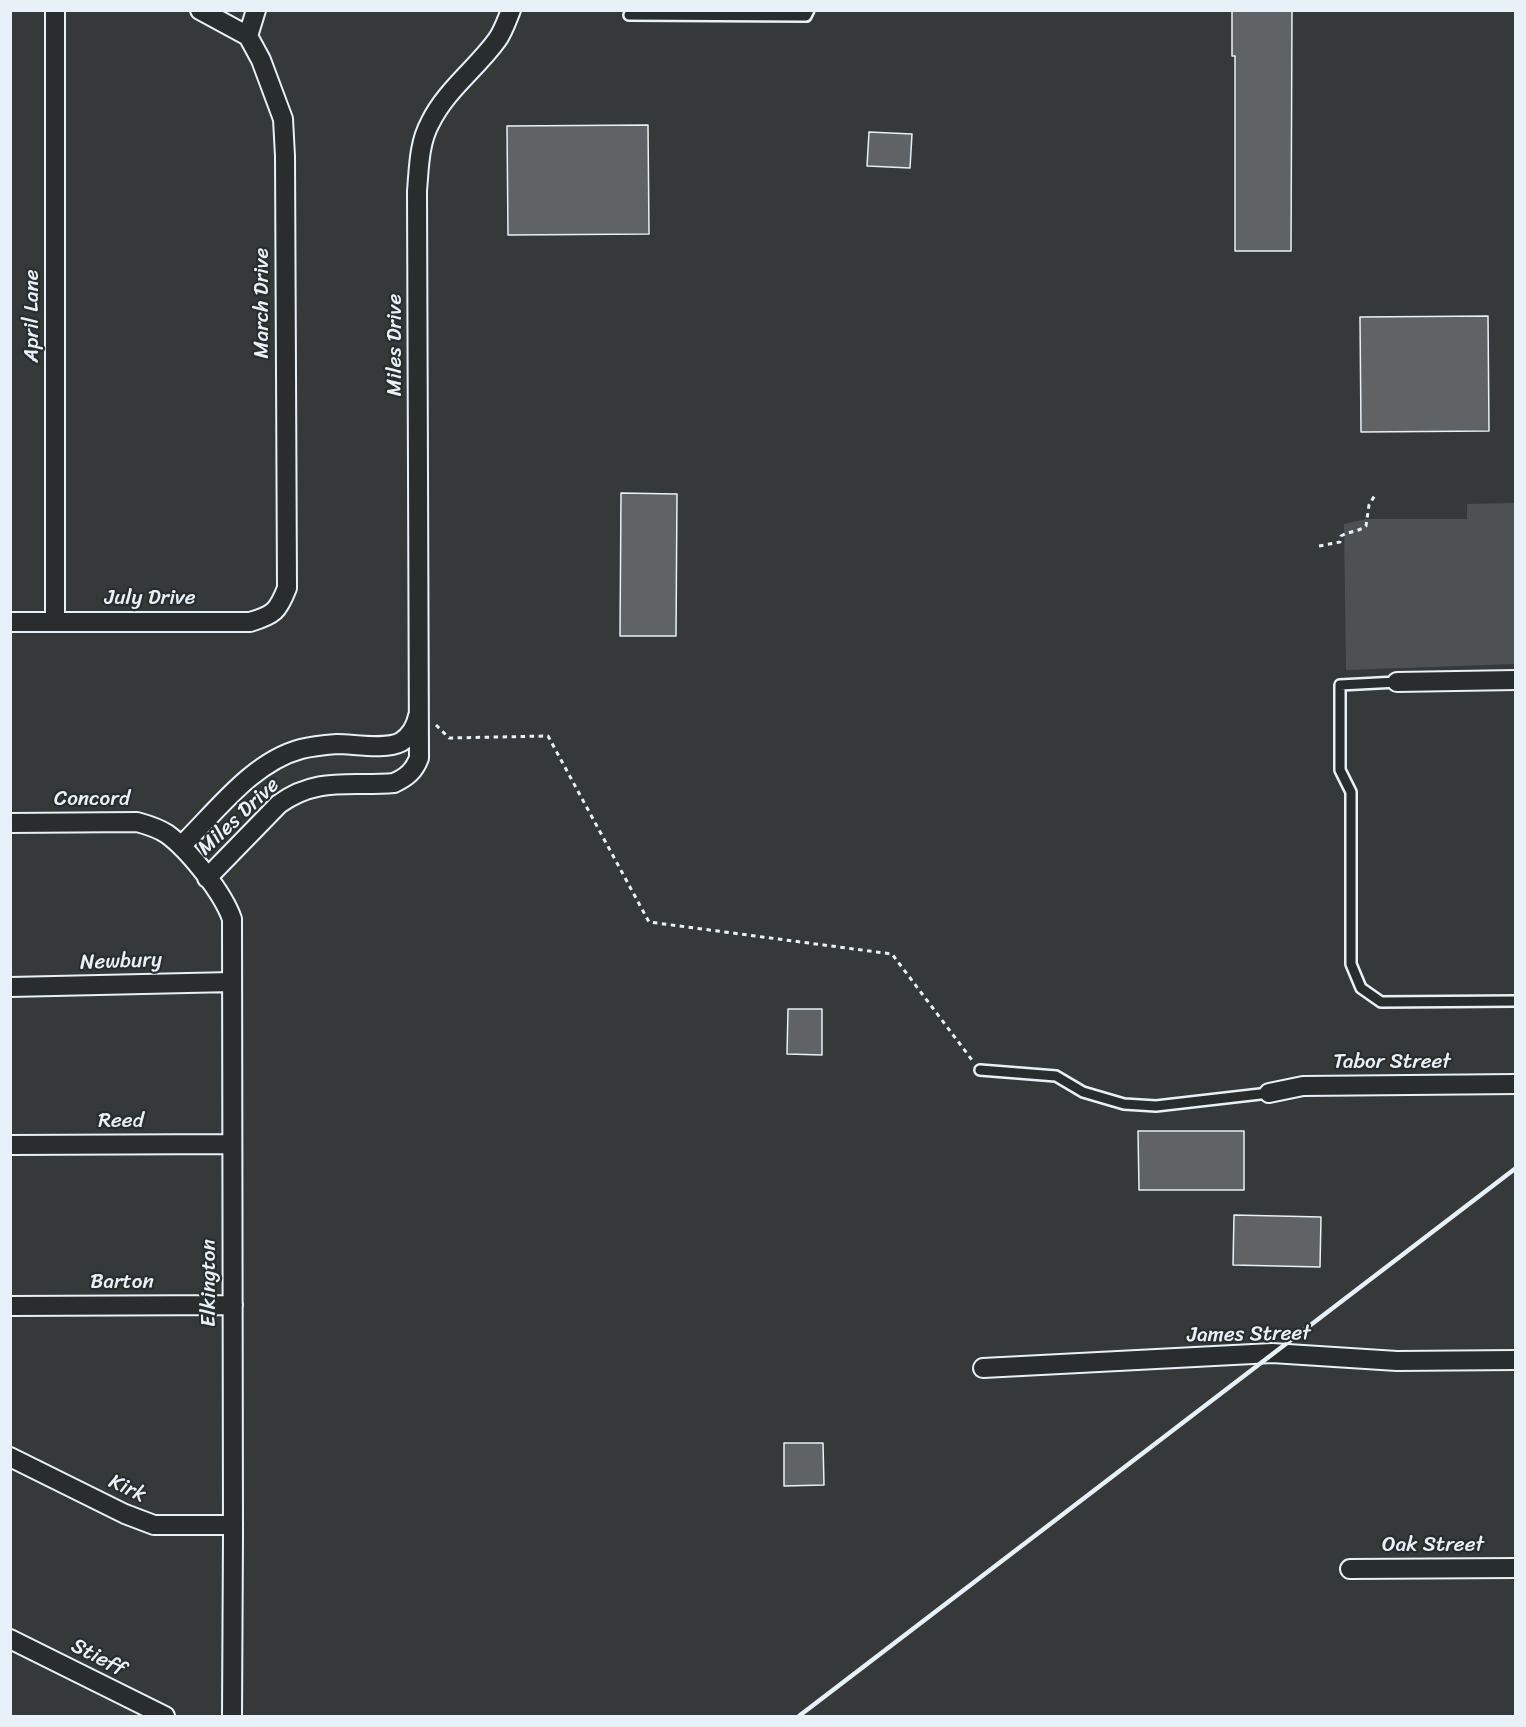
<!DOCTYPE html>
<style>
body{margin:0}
#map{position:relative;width:1526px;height:1727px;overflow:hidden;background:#35393a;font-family:Sriracha,sans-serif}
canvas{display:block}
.frame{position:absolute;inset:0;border:12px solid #e8f1f8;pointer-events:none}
</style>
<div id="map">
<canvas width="1526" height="1727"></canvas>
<div class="frame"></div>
</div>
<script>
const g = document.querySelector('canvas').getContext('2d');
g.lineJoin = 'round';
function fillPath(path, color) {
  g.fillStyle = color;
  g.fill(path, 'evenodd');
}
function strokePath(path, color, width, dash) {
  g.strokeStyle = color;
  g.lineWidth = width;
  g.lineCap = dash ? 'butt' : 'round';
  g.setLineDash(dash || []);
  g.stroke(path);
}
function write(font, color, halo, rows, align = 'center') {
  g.font = font + ' Sriracha,sans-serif';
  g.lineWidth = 4.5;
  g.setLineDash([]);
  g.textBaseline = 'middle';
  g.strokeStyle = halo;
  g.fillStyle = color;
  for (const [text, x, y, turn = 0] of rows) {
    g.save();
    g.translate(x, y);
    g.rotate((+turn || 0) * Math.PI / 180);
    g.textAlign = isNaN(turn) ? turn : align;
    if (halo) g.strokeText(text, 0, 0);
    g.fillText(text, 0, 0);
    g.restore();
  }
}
fillPath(new Path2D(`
 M1515,503V664L1346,670L1344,524L1366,519H1467V504Z`), '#4d5152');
const building = new Path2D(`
 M1232,10H1292L1291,251H1235V56H1232Z
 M648,125L649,234L508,235L507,126Z
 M869,132L912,134L910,168L867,166Z
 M1488,316L1489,431L1361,432L1360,317Z
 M621,493L677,494L676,636H620Z
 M788,1009H822V1055L787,1054Z
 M1138,1131H1244V1190H1139Z
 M1234,1215L1321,1217L1320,1267L1233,1265Z
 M784,1443H823L824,1485L784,1486Z`);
fillPath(building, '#5f6365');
strokePath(building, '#e8f1f8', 1.5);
const service = new Path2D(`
 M629,15L806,16L809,10
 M1397,682L1340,685V770L1351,792V964L1361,988L1381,1002L1516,1001
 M980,1070L1056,1076L1083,1092L1124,1104L1156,1106L1269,1093`);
const minor = new Path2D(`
 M55,10V621
 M200,10L248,36
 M10,622H250C274,615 278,611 287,588L285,156L283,119L261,60L248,36L256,10
 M1397,682L1516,680
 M10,823L137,822C148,825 158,828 167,834C189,850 223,893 232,919L233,1535L232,1716
 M181,846C216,812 252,762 301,749C313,746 325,745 337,744C354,744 386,750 401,742C410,736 416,726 418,716
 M207,878L279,804C318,776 351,787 394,783C407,777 414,771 419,758L417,191C419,168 419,143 430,123C446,90 476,69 497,40C503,32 507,20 511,10
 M10,987L232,982
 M1269,1093L1303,1086L1516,1084
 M10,1145L232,1144
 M10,1306L233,1305
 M983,1368L1272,1353L1397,1361L1516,1360
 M10,1457L125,1514L154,1525H233
 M1350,1569L1516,1568
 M10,1639L165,1716`);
strokePath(service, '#e8f1f8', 14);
strokePath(minor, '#e8f1f8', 22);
strokePath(new Path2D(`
 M1319,546L1340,542L1341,536C1350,531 1358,532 1366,526L1369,505L1375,495
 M436,725L449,738L548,736L649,922L892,954L972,1060`), '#e8f1f8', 3, [4.5, 4.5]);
strokePath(service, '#2a2d2e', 9);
strokePath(minor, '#2a2d2e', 18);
strokePath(new Path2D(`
 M799,1716L1516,1168`), '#e8f1f8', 4.5);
write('21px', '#e8f1f8', '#2a2d2e', [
 ["March Drive",263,303,-90],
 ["April Lane",33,316,-90],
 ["Miles Drive",396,345,-90],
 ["July Drive",150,599],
 ["Concord",92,800],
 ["Miles Drive",239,817,-43],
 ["Newbury",121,962,-2],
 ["Tabor Street",1392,1063],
 ["Reed",121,1122],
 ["Barton",122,1283],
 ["Elkington",210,1283,-90],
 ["James Street",1249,1335,-1],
 ["Kirk",127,1489,25],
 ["Oak Street",1433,1546],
 ["Stieff",98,1658,27]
]);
</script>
